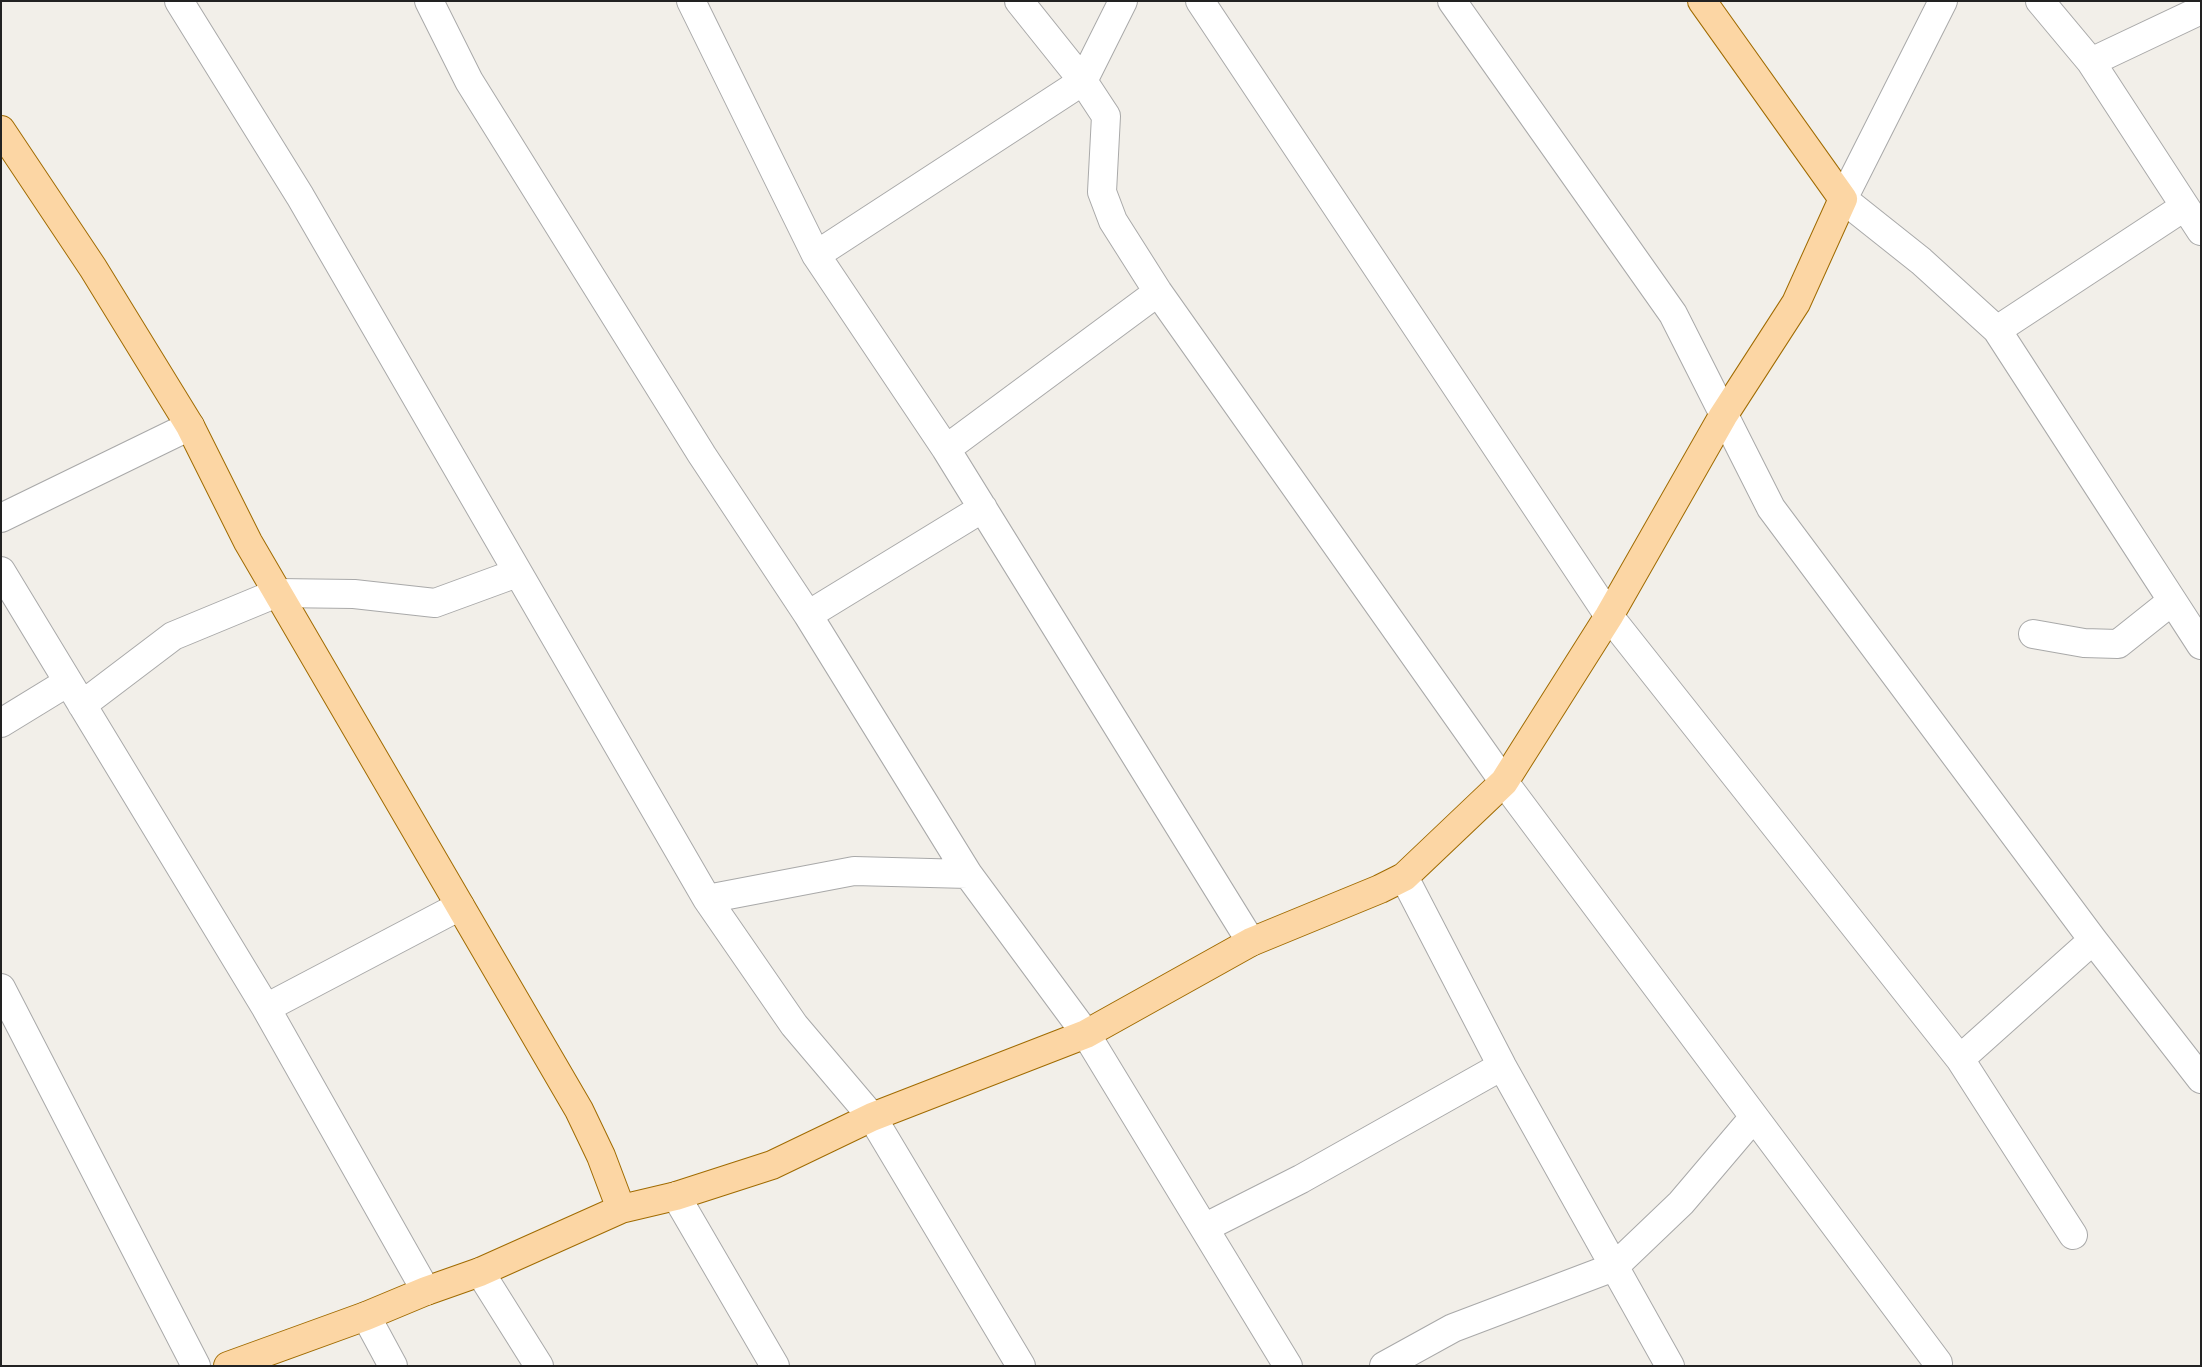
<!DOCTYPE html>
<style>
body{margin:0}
#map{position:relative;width:2202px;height:1367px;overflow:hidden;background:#f2efe9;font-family:"Nunito Sans",sans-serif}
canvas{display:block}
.frame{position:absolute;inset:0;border:2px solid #222;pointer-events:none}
</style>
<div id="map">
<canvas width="2202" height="1367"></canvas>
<div class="frame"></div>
</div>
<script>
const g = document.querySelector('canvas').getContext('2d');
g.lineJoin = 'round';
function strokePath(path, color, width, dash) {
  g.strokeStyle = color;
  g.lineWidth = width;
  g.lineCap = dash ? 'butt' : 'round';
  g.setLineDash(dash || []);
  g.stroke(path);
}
const minor = new Path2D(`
 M179,1L300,196L707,899L794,1025L872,1117L1021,1366
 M429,1L469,81L702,455L808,615L968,874L1086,1034L1288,1366
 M691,1L816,255L946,449L1251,942
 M1123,1L1083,81L1106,116L1102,192L1113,221L1158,292L1504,782L1938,1363
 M1200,1L1609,616L1960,1059L2073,1235
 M1452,1L1673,314L1771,508L2093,940L2201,1079
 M1943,1L1843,199L1921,261L1997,330L2201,645
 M2040,1L2091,62L2201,231
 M2091,62L2201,10
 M816,255L1083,81L1019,1
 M1997,330L2184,207
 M946,449L1158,292
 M1,518L190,426
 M1,571L266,1008L426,1291
 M808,615L983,508
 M2033,634L2084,643L2118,644L2172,601
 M82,705L173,636L277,593L354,594L435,603L517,573
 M1,723L68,682
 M1404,877L1502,1066L1670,1366
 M707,899L854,871L968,874
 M1,988L196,1366
 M266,1008L460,906
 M1960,1059L2093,940
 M676,1196L775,1366
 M1204,1228L1301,1179L1502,1066
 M480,1272L539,1366
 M366,1316L393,1366
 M1384,1366L1453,1328L1614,1267L1681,1203L1754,1117`);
const major = new Path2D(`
 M1,130L93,268L190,426L248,542L579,1110L601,1156L621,1209
 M228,1366L366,1316L426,1291L480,1272L621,1209L676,1196L772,1165L872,1117L1086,1034L1251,942L1380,889L1404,877L1504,782L1609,616L1723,416L1796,303L1843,199L1702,1`);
strokePath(minor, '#a9a9a9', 30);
strokePath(major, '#a06b00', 30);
strokePath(minor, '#fff', 28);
strokePath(major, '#fcd6a4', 28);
</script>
